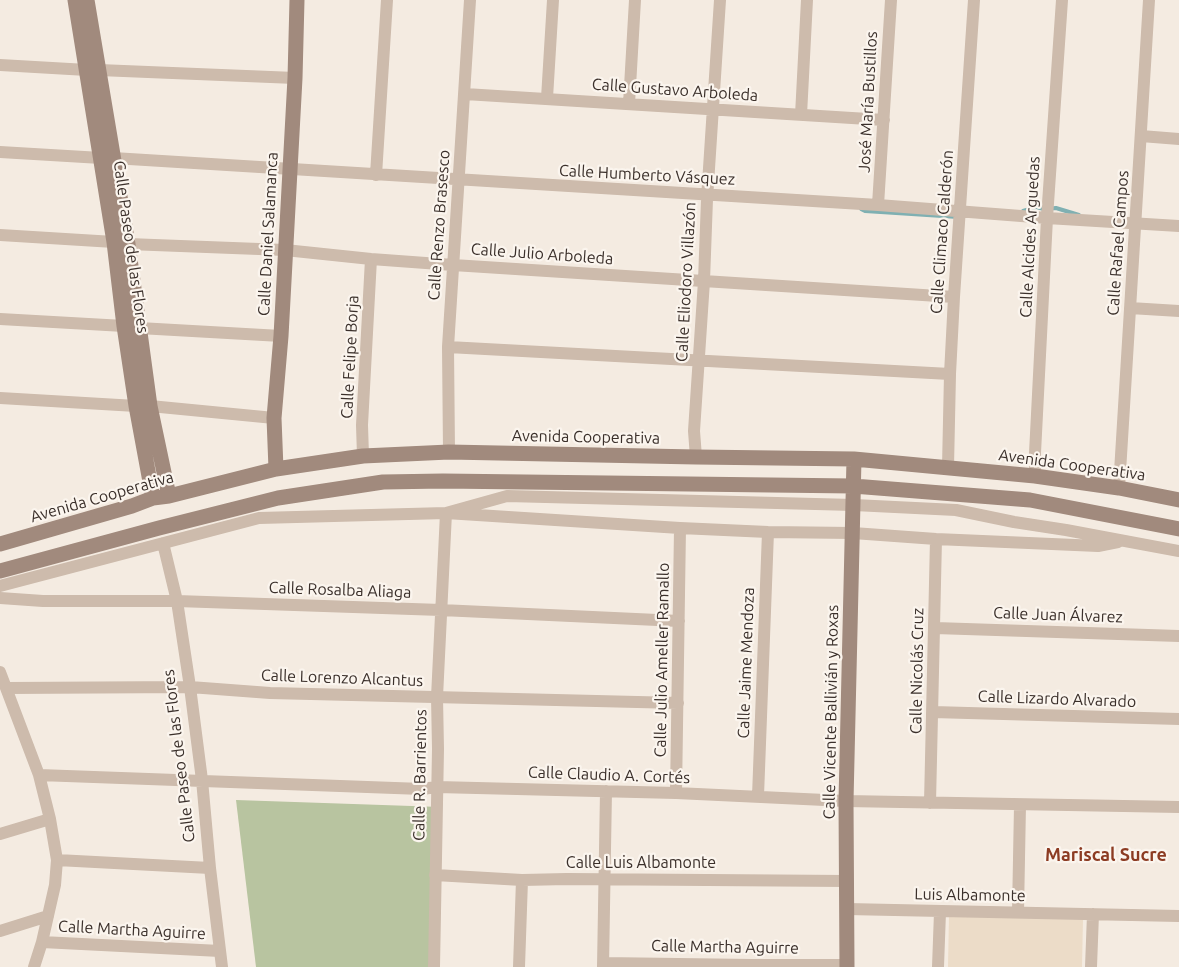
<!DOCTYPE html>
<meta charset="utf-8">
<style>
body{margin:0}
canvas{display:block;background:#f4ebe1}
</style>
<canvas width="1179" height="967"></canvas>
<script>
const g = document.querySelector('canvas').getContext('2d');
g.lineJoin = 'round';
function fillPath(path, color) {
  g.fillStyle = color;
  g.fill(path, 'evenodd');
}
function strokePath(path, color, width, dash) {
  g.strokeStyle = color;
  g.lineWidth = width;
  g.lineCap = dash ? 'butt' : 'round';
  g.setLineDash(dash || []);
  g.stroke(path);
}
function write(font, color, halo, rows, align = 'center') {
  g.font = font + ' Ubuntu,sans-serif';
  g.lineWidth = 4.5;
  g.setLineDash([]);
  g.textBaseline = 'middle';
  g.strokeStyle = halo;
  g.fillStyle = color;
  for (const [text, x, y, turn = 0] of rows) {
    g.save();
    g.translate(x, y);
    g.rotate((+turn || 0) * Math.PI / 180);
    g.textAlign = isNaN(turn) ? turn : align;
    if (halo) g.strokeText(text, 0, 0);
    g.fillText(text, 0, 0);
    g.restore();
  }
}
fillPath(new Path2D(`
 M236,800L441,807L433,967H256Z`), '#b8c4a0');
fillPath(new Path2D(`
 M949,915L1083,918L1082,967H948Z`), '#ecdcc8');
strokePath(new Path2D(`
 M861,209L865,211L958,217
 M1023,211L1036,207L1044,209L1056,208L1079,215`), '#7fb0b2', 4);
strokePath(new Path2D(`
 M0,65L87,70
 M99,70L295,78
 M465,94L884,120
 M547,98L553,0
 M629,104L635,0
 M801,115L807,0
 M1141,136L1179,139
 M0,152L101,158
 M113,158L878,205L1047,218L1179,226
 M376,175L387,0
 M878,205L891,0
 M0,235L114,242
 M128,244L285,250L371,259L453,265L954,297
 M1130,308L1179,311
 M0,319L124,326
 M139,328L281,336
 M448,347L950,374
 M0,398L136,406
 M150,406L274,418
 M449,452L448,347L470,0
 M363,456L362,425L371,259
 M696,457L694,431L704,281L707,199L720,0
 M948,467L950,374L954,297L974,0
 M1035,476V453L1047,218L1062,0
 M1119,488L1149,0
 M163,543L177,601L190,687L202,780L210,868L222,967
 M0,586L259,518L446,513L680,528L768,532L853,533L936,539L1098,546L1118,542
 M0,598L43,601H177L441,610L679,621
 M935,628L1179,636
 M0,672L39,775L50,819L57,860L55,885L42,942L34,967
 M6,688L190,687L270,693L678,703
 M933,712L1179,719
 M39,775L422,789L437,787L676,793L846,801L1179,807
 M676,793L680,528
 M758,796L768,532
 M930,803L936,539
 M0,834L50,819
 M57,860L210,868
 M435,875L522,880L567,879L847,881
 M847,909L1179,916
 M1018,912L1020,805
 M0,931L48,916
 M42,942L220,951
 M603,963L753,965H847
 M434,967L438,749L437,697L446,513L507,496L854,505L956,510L1014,522L1066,530L1179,551
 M519,967L522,880
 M603,967L606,791
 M938,967L940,912
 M1091,967L1093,914`), '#cdbbac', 12);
strokePath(new Path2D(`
 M75,0L114,242L124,326L136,406L153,498
 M87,0L128,244L150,406L169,496
 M276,469L274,418L281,336L295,78L297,0
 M0,544L132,506L153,498L169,496L276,469L363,456L449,452L696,457L854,459L1035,476L1119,488L1179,500
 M0,571L159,528L278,498L383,482L443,481L853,486L1030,500L1179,529
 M847,967L846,801L854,459`), '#a18a7d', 15);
write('16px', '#3b302b', '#fbf5ee', [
 ["Calle Gustavo Arboleda",675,90,4],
 ["José María Bustillos",868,102,-87],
 ["Calle Humberto Vásquez",647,175,3],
 ["Calle Renzo Brasesco",439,225,-86],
 ["Calle Climaco Calderón",942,232,-86],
 ["Calle Daniel Salamanca",268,234,-87],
 ["Calle Alcides Arguedas",1030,237,-87],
 ["Calle Rafael Campos",1118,243,-86],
 ["Calle Paseo de las Flores",131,247,82],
 ["Calle Julio Arboleda",542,254,4],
 ["Calle Eliodoro Villazón",686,282,-87],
 ["Calle Felipe Borja",350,357,-87],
 ["Avenida Cooperativa",586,437,1],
 ["Avenida Cooperativa",1072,465,8],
 ["Avenida Cooperativa",102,497,-16],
 ["Calle Rosalba Aliaga",340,590,2],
 ["Calle Juan Álvarez",1058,615,2],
 ["Calle Julio Ameller Ramallo",662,660,-89],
 ["Calle Jaime Mendoza",746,663,-88],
 ["Calle Nicolás Cruz",917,671,-89],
 ["Calle Lorenzo Alcantus",342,678,2],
 ["Calle Lizardo Alvarado",1057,699,2],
 ["Calle Vicente Ballivián y Roxas",831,712,-89],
 ["Calle Paseo de las Flores",179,756,-97],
 ["Calle R. Barrientos",420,775,-89],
 ["Calle Claudio A. Cortés",609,775,2],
 ["Calle Luis Albamonte",641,863],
 ["Luis Albamonte",970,895,1],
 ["Calle Martha Aguirre",132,930,3],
 ["Calle Martha Aguirre",725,947,1]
]);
write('bold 18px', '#8c3b22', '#fbf5ee', [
 ["Mariscal Sucre",1106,855]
]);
</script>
